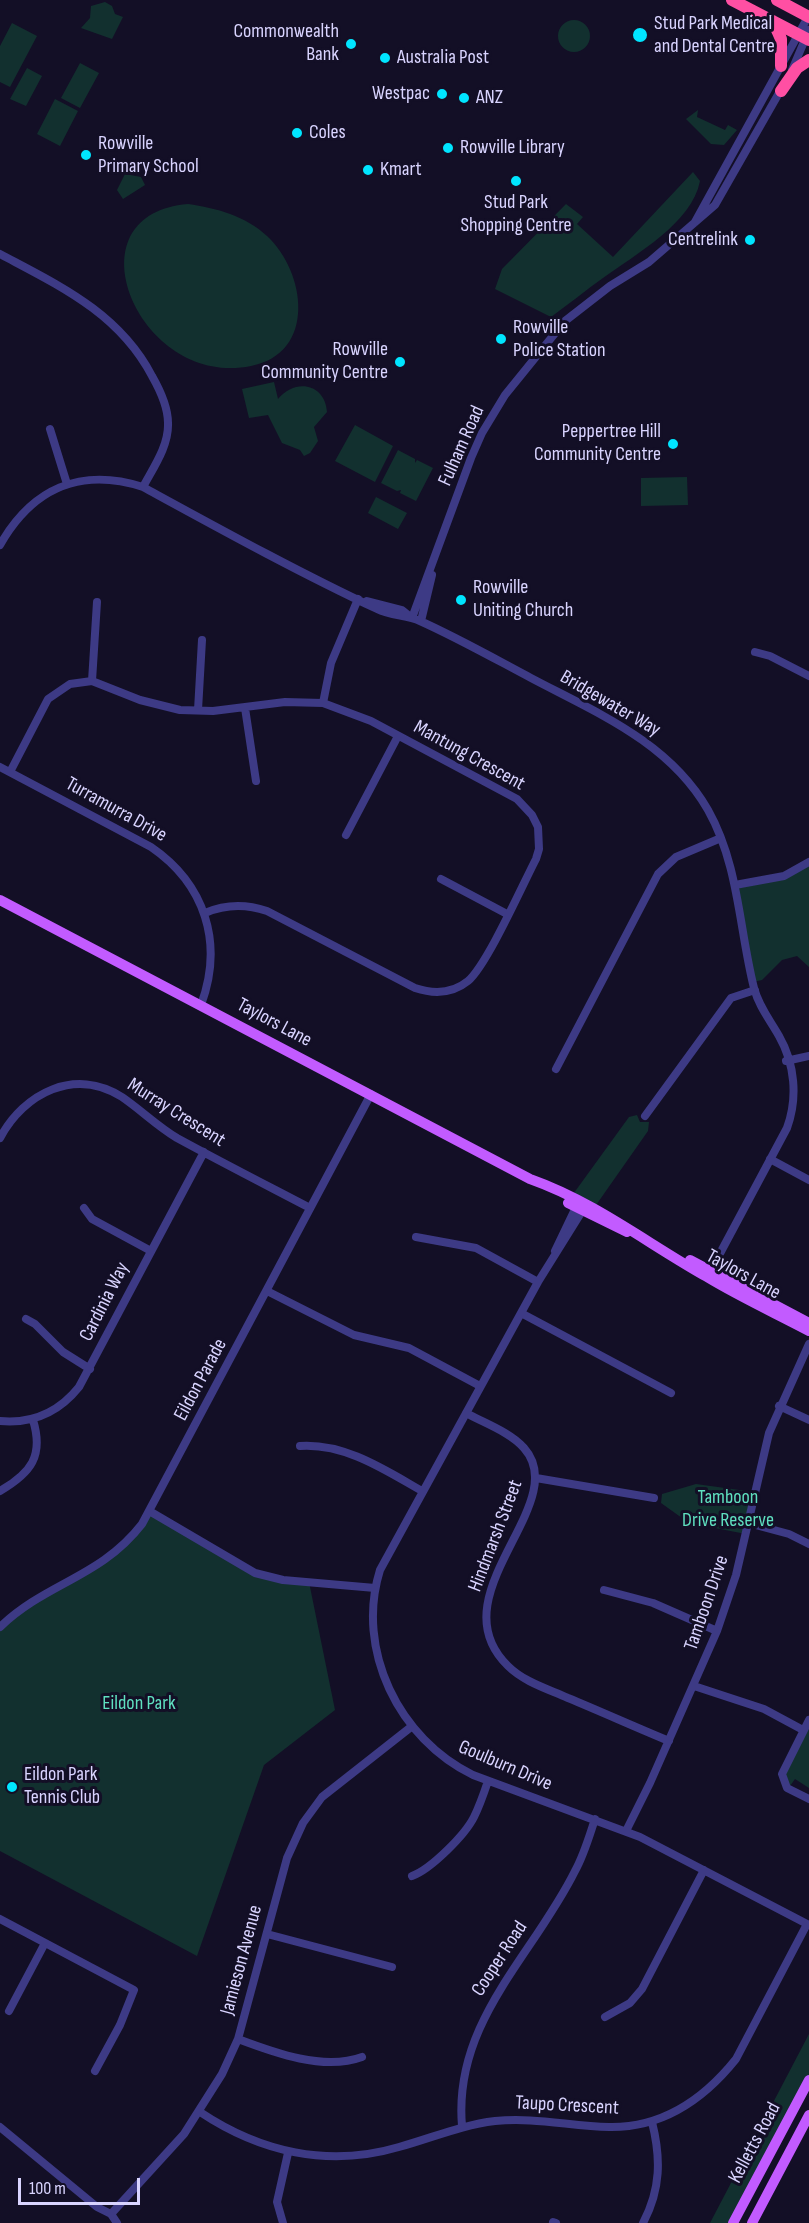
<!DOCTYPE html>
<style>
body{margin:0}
#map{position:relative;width:809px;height:2223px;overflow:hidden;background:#130f26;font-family:"Sofia Sans Condensed",sans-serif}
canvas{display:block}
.scale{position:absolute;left:18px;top:2178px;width:122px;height:27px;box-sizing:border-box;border:3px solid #d9d4ff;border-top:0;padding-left:8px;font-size:18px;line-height:21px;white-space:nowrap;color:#d9d4ff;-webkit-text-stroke:4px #130f26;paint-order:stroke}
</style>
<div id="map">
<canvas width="809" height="2223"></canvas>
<div class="scale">100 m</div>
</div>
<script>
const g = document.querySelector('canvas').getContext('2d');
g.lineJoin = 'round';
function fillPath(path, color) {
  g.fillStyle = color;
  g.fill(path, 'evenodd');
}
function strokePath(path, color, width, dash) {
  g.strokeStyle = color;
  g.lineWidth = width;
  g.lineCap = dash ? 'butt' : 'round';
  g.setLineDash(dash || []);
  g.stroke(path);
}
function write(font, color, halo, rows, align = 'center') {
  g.font = font + ' "Sofia Sans Condensed",sans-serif';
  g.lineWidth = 6;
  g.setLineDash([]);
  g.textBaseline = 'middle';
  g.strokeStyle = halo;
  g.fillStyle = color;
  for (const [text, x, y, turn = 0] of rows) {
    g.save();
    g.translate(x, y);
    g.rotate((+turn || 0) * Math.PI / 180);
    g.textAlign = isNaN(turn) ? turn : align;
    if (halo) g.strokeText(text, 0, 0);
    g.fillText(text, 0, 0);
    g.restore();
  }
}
fillPath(new Path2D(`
 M105,2L112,6L115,14L123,17L112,39L81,28L90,18L91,6Z
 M558 36a16 16 0 1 1 32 0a16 16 0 1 1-32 0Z
 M12,23L37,36L10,87L0,82V46Z
 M80,63L99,73L80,108L61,98Z
 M27,68L42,76L26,106L10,99Z
 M55,99L78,111L60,146L37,134Z
 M698,110L697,117L725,130L728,125L737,130L724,145L711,144L686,119Z
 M693,172L700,181C692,223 636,254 603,278C586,290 569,304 551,317L495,289L502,269L566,204L583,217L577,224L613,257Z
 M125,174L141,177L145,185L123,199L117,190Z
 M188,204C216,208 246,216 267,236C306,272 317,353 251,366C139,389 65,214 188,204Z
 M274,382L278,399C295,378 325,383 327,412L314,427L318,441L310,453L304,456L300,450L282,443L268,415L249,418L242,389Z
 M355,425L393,446L375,482L335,461Z
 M398,450L415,459V463L417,460L433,468L416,501L400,493L401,490L397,491L381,483Z
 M687,477L688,505L641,506V478Z
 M376,497L407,513L398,529L368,513Z
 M809,862V967L797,956L782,960L762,980L753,982L735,885L777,878Z
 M637,1115L640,1122H649L648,1131L594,1208L571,1197L629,1117Z
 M696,1484L754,1492L746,1534L689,1523L661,1503L662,1494Z
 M151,1512L255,1573L309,1582L335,1710L264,1765L197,1956L0,1851V1627L13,1615L100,1565Z
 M809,1726V1788L795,1779L790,1786L784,1774Z
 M809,2034V2080L733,2223H710Z`), '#12302f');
strokePath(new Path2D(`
 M792,70L809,30
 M695,222L809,15
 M0,254C60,286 119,313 152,376C160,390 168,407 168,423C169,446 153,468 143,487
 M50,429L67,484
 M0,545C32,489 80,467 143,487C220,529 298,572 377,609C391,616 407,615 420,621C458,638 495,659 531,678C597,713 669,742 708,810C739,865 739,929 754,988C759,1007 770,1020 779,1036C795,1064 798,1098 787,1128L709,1274
 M367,601L402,610L412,618
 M412,618L471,458L482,433L505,395L565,321L610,286L649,262L715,205L783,86
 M421,621L432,575
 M755,652L770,656L809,676
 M92,681L97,602
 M323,703L331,663L358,599
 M245,708L256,781
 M198,710L202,640
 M0,767L151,847C205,884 224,943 201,1005
 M10,772L48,699L70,684L92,681L140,700L180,710L213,711L285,702L323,703L371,721L517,799L532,815L538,827L539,849L536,859C522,886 487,965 468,981C452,994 433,994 415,988L267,911C246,904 226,904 205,913
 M346,835L398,736
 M441,879L507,914
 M735,885L784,876L809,862
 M786,1061L809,1056
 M556,1069L658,874L676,857L721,838
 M645,1116L731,998L755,990
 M0,1138C24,1093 75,1067 122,1097C141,1110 157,1126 177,1138C221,1162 266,1185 310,1208
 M770,1159L809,1180
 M586,1205L538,1282L380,1570C355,1650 399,1739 473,1775L640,1837L809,1925
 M84,1208L92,1219L151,1251
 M416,1237L476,1248L538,1282
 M555,1251L578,1203
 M267,1291L354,1335L409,1348L480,1386
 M521,1313L671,1393
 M26,1319L35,1324L63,1352L90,1369
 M779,1406L809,1420
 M466,1413C484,1423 510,1432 524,1448C574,1504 435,1595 508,1666C524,1682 548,1689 568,1698C602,1712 635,1727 669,1741
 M0,1421C33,1424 59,1412 79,1387L204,1152
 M300,1446C345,1443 385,1470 422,1491
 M536,1478L654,1498
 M0,1491C31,1473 44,1456 33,1420
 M151,1512L255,1573L283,1580L375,1588
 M748,1523L789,1534L809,1544
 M604,1590L653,1603L717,1631
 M0,1627C47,1582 100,1578 142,1524L371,1094
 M694,1686L764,1709L803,1730
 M809,1720L782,1774L787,1788L809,1799
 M626,1831L650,1783L717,1631L736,1575L769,1433L809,1344
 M412,1876C431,1869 465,1835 474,1817C480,1805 484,1793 488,1781
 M0,1919L134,1990L120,2025L95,2071
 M267,1934L392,1967
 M9,2011L45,1943
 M605,2017L630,2003L642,1989L704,1870
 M238,2039C275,2053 324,2071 362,2057
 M200,2112C260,2152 328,2168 399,2147C432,2138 461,2125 495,2121C534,2117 570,2126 609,2127C663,2128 704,2099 736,2059L807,1924
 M462,2126C453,2022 533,1956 575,1871C584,1855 589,1837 595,1819
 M0,2127L97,2207L111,2214L117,2223
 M111,2214L184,2134L222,2074L238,2039L287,1858L303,1823L322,1797L411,1727
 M553,2222L556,2223
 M283,2223L277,2202L288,2153
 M643,2223C661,2189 661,2158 652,2122`), '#3d3a85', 8);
strokePath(new Path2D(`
 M0,900L530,1179C595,1202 648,1244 707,1277C740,1297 775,1313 809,1331
 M568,1203L627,1232
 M690,1260L809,1323
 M733,2223L809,2080
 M752,2223L809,2115`), '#c25bff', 10);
strokePath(new Path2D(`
 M732,0L809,40
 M777,0L809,17
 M773,21L781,39V66
 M781,91L797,68L809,60`), '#ff4fa3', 12);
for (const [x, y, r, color] of [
 [640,35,8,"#00e5ff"],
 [351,44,6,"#00e5ff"],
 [385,58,6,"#00e5ff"],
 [442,94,6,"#00e5ff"],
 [464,98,6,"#00e5ff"],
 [297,133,6,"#00e5ff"],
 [448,148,6,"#00e5ff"],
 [86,155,6,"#00e5ff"],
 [368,170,6,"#00e5ff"],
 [516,181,6,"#00e5ff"],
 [750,240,6,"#00e5ff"],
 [501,339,6,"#00e5ff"],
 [400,362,6,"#00e5ff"],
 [673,444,6,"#00e5ff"],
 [461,600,6,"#00e5ff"],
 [12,1787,6,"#00e5ff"]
]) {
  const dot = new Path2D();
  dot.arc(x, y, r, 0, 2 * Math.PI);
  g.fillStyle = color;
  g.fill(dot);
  strokePath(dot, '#130f26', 2);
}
write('20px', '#d9d4ff', '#130f26', [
 ["Stud Park Medical",654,24],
 ["and Dental Centre",654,47],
 ["Commonwealth",339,32,"right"],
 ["Bank",339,55,"right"],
 ["Australia Post",397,58],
 ["Westpac",430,94,"right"],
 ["ANZ",476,98],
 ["Coles",309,133],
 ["Rowville",98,144],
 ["Primary School",98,167],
 ["Rowville Library",460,148],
 ["Kmart",380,170],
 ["Stud Park",516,203,"center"],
 ["Shopping Centre",516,226,"center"],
 ["Centrelink",738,240,"right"],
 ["Rowville",513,328],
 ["Police Station",513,351],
 ["Rowville",388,350,"right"],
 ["Community Centre",388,373,"right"],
 ["Peppertree Hill",661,432,"right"],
 ["Community Centre",661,455,"right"],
 ["Rowville",473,588],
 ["Uniting Church",473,611],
 ["Eildon Park",24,1775],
 ["Tennis Club",24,1798]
], 'left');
write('20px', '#d9d4ff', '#130f26', [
 ["Fulham Road",462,446,-66],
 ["Bridgewater Way",610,704,30],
 ["Mantung Crescent",469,756,29],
 ["Turramurra Drive",116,810,29],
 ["Taylors Lane",274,1023,28],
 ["Murray Crescent",176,1113,32],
 ["Taylors Lane",743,1275,29],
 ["Cardinia Way",105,1302,-63],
 ["Eildon Parade",201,1380,-62],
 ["Hindmarsh Street",496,1536,-69],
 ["Tamboon Drive",707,1603,-71],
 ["Goulburn Drive",505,1766,23],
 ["Cooper Road",500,1959,-57],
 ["Jamieson Avenue",242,1960,-75],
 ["Taupo Crescent",567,2106,3],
 ["Kelletts Road",755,2143,-62]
]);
write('20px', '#5fe0c0', '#130f26', [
 ["Tamboon",728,1498],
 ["Drive Reserve",728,1521],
 ["Eildon Park",139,1704]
]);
</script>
